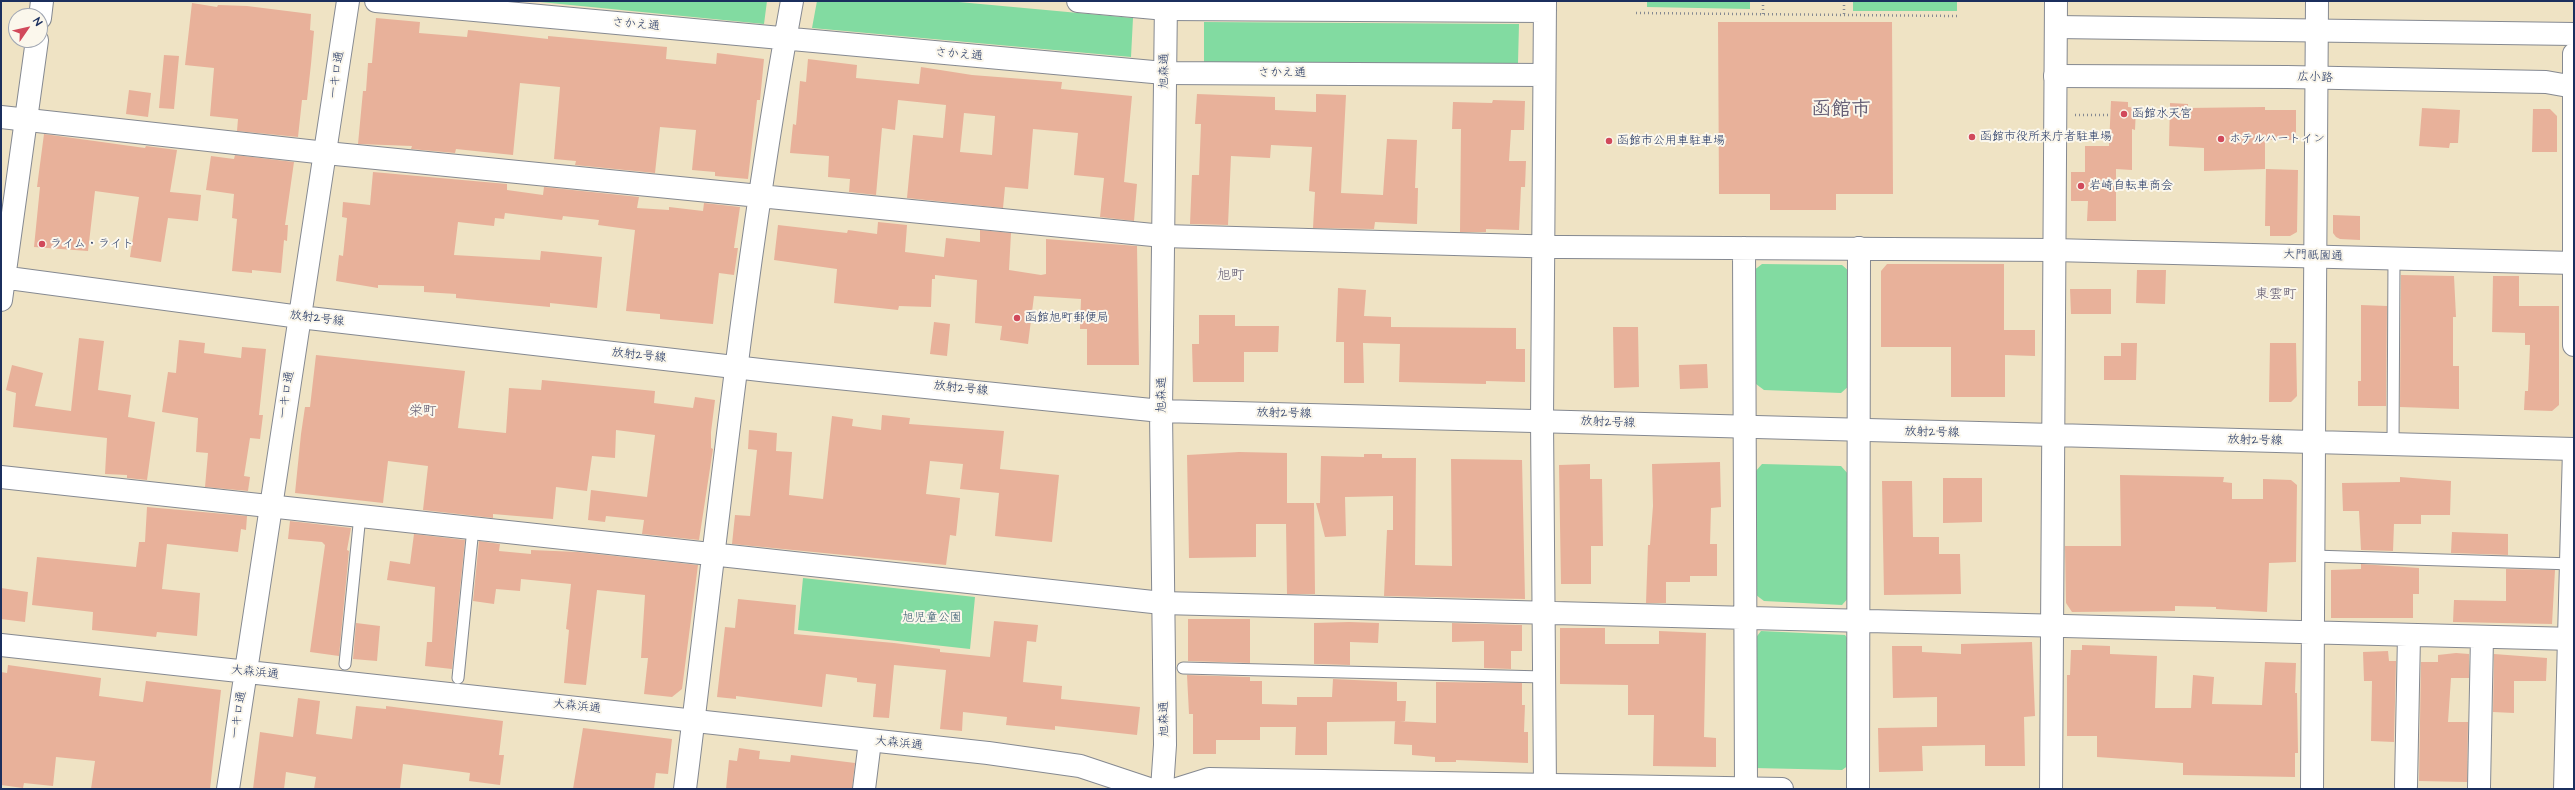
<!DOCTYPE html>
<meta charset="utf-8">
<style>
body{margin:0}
#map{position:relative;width:2575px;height:790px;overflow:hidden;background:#efe3c4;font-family:"Architects Daughter",sans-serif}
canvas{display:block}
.frame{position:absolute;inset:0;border:2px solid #1b2f5e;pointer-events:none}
.north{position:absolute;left:8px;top:8px;width:40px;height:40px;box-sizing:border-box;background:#fbf7ec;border:1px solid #a1a7b3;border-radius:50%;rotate:56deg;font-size:11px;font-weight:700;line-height:16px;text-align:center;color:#1b2f5e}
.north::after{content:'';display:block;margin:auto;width:14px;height:18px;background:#d1495b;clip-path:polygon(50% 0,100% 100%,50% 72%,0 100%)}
</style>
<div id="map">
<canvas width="2575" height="790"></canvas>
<div class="frame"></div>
<div class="north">N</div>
</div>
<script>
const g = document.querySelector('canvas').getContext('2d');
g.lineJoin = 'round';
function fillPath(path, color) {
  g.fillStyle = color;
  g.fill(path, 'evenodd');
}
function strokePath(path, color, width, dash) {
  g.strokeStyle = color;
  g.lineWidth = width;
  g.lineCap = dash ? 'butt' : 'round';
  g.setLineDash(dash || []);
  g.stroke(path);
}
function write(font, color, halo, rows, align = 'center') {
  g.font = font + ' "Architects Daughter","Klee One",sans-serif';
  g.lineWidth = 4;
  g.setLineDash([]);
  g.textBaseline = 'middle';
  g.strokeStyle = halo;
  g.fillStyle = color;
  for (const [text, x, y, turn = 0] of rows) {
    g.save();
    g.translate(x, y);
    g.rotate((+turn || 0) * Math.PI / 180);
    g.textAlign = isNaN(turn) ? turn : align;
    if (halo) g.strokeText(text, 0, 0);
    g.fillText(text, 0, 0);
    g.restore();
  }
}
fillPath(new Path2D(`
 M530,1H767L764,24Z
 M817,1H948L1133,18L1131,57L812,28Z
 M1647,1H1750V9L1647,7Z
 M1853,1H1957V11H1853Z
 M1204,22L1519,24L1518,63H1204Z
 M1762,264L1842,265L1850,272V385L1841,393L1764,390L1756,384L1753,271Z
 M1762,464L1841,466L1849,475L1850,596L1842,605L1764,601L1756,595L1755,472Z
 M803,578L975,597L970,649L798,630Z
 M1761,631L1845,635L1850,642L1849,765L1842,770L1754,768V640Z`), '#82dba1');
fillPath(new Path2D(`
 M192,3L217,7L218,5L247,6L311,14L310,30L314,31L311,64L307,100H302L298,137L237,131L238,119L210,116L214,68L185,65Z
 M376,18L420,22L419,33L467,37L468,30L548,39V36L667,47L666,59L716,64L717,53L764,59L760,100H757L748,179L715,176V172L692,170L696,130L660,127L655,173L575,165L576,161L554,159L560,87L520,83L513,155L456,149L455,153L411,149L412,146L358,144L363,91H366L368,63H372Z
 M1718,22H1892L1893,194H1836V210H1770V194H1719Z
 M164,55L179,56L174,109L159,108Z
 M808,59L857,65L856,78L919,84L921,67L972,75L1062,82L1061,89L1132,96L1124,182L1137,184L1134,221L1100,217L1104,178L1074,175L1078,133L1033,129L1028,189L1005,187L1003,208L907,198L913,135L943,138L946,105L898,100L895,130L882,128L876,195L849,192L850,179L828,177L829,156L790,153L793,124L796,125L800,81L806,82ZM964,113L995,116L992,155L960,152Z
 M129,90L151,93L148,117L126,114Z
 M1197,94L1275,97V110L1316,112V94L1346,95L1341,193L1383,195L1387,139L1417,140L1415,188H1418L1417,224L1375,222L1374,229L1313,228L1315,192L1309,191L1312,147L1271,145L1270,158L1231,156L1228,225L1190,224L1192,175H1199L1201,124H1195Z
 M1493,100L1525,101L1524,130H1511L1509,161H1526L1525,187H1521L1519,230L1486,229V232H1460L1461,129H1452L1453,102L1492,103Z
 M2111,101L2128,102V107L2136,108L2135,130L2132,129V170L2116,169V221H2087L2088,201H2071V172H2085V146H2109Z
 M2170,103L2188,104V108L2265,107V110H2296V140H2265V169L2204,171V148L2169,146Z
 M2422,108L2460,110L2458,143H2450L2449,148L2419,146Z
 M2533,109H2550L2557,116V152H2532Z
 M44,134L145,148L146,146L177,150L170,192L201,195L198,221L168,218L161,262L130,257L139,197L95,191L88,251L34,247L40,187H37Z
 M235,155L294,162L285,225H288L287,241L284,240L281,273L252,270V273L232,271L237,219L232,218L234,194L206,190L211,156L234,159Z
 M2266,169L2298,170L2297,232L2290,236H2270V226H2265Z
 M373,172L507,184V190L543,195L544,187L639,197L637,208L669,210V207L703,211L704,203L740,207L734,248H738L734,275L719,273L713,324L660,319V314L626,311L635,230L598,225L599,220L563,216L562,220L505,213L504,219L495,218L494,226L458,222L454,255L540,260L541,251L602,257L597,308L550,303V307L456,298V294L424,292V286L378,285V288L336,281L339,255L343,256L347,218L342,217L343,202L370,205Z
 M2333,215L2360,216V240L2340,239L2336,237L2333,233Z
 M878,222L907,225L905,252L944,257L946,238L980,242V230L1011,233L1009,270L1041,275L1046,274V239L1137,246L1139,365H1087V329H1080L1081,299L1034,296L1028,344L1000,340L1002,326L975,323L977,280L935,275V279H932L931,307L899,306L898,310L834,303L837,269L774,260L778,225L847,233L848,230L877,234Z
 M1887,264H2004V330H2035V356L2005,355V397H1951V347H1881V271Z
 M2137,270H2166L2165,304L2136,303Z
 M2401,275L2454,276L2456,317H2453V366H2459V409L2400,407Z
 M2493,276H2519V306H2559V405L2552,411L2524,410L2525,391H2528L2530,345H2525V333L2492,332Z
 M1338,288L1366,290L1364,316L1391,317V327L1516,328V349H1525V382L1486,381V384L1399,382L1400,344L1363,343L1364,383H1344V342H1336Z
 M2070,289H2111V314H2071Z
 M2361,305L2387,306L2386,406H2358V381H2361Z
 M1199,315H1235V326H1279L1278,352H1244V382H1193L1192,344H1199Z
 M934,322L950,324L947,356L930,354Z
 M1613,327H1638L1639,387L1614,388Z
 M79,338L104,341L98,390L131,395L128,417L155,422L147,480L127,478V475L105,474L107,438L13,427L16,393L6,390L12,365L43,373L35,406L71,411Z
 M179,340L205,343L204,353L241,358L242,347L266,349L259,415H263L260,439L250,438L244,476L250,477L248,491L205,487L208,453L196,452L198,418L162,412L168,372L176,373Z
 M2121,343H2137L2136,380H2104V356H2121Z
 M2270,343H2296L2297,396L2291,402H2269Z
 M316,355L465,371L458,428L506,433L509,388L541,390L542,380L655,391L654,403L693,408L695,397L715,400L711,432V448L713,449L699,540L642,534L644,520L606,516L605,522L588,520L591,490L647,497L655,435L616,430L615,458L592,456L587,491L556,487L553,519L493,514V518L423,510L428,466L388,461L383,503L295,493L301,434L305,407H310Z
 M1707,364L1708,388L1680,389L1679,365Z
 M882,415L910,418L909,424L1004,431L1000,469L1059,475L1052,542L995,536L999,493L960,489L963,464L930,461L926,494L960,498L956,536L950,535L946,565L732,544L735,515L750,516L757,450L748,449L749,430L777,433L776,451L792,452L789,495L823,499L832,416L853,419L852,426L881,430Z
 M1239,452L1287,453V503H1314L1315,594H1287L1286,524H1256V557L1189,558L1187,455Z
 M1364,454H1382V458H1416L1415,565L1452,566L1451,459L1522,460L1525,599L1384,596L1387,530H1393V496L1345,497L1346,536L1325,537L1316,503H1320L1321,456L1364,457Z
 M1720,462L1721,507L1711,508L1710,544H1717V576H1690V582H1666V603H1646L1648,545H1650L1653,506L1652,464Z
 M1590,464V479H1602L1603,546H1591V584H1561L1559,465Z
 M2120,475L2224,477L2223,482L2232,483V499H2263V479L2291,480L2297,485L2296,562L2269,563L2267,612L2216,609V607L2175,606V611L2072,612L2066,603L2065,546H2121Z
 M2400,477L2451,481L2450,515H2421V524H2394L2393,551L2361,550L2359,511H2343L2342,483L2400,482Z
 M1943,478H1982V522L1943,523Z
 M1882,481H1912L1913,537H1939V554H1960L1961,594L1884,595Z
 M147,507L247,516L246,530L241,529L238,552L167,544L162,589L200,593L197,636L157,632L156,637L92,630L93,612L32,605L37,557L136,567L139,542H145Z
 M290,521L351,528L347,550L349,551L339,656L310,652L325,545L322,542L288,539Z
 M2452,532L2508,534V555L2451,553Z
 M414,534L465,540L452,669L425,666L427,642H432L435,587L387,580L390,561L410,564Z
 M479,541L500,544L499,551L531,554V550L578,552L698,565L682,689L672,697L644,694L648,658H641L645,595L597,590L586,685L564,683L569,630L566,629L571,584L521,579L520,591L496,589L494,604L473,601Z
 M2361,564L2419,568V594H2413V618H2331V570L2361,569Z
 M2506,569L2555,570L2552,624L2453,622L2454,600L2506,601Z
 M1,588L28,592L25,622L1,619Z
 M738,599L796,605L794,634L894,643L940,649V652L990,657L994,621L1038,625L1036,642L1027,641L1023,682L1062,686L1061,699L1140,707L1137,735L1055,726V730L1006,725L1007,717L963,712L962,731L940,729L946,670L894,665L889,718L873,717L876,684L857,682V678L826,674L822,707L736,696V699L717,697L725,627L735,628Z
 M1188,619H1250V663L1188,661Z
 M1349,622L1379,623L1378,643L1350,642V665L1314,664V623Z
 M356,623L380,626L377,661L353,659Z
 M1452,623L1522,625V651H1511V669L1484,668V641L1452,642Z
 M1560,628H1605V644H1659V631L1706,633L1704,737L1716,738V767L1653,766L1654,715H1628V685L1560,684Z
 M2032,642L2035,716L2024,717L2025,766H1985V745L1922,746L1923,771L1879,772L1878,728L1937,727V697L1893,698L1892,646H1922V652L1961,654V644Z
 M2082,645L2110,646V654L2157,656L2155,708H2191L2193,675L2214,677L2212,704L2262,705L2265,662L2296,663L2295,693H2297L2298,753H2295V777L2183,775V763L2097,757V736H2067V675H2070L2071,650H2082Z
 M2388,651L2389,661H2396L2394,742L2371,741L2372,681H2364L2363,652Z
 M2456,653L2469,654V678H2451L2448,722H2468L2467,782L2419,781L2421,662H2438V655Z
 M2494,654L2547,658L2546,681H2514V713L2493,712Z
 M8,665L101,678L99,696L143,702L146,681L221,690L210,789H91L95,761L56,757L53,786L24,783L23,788L1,785V672L7,673Z
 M1187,675L1250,677V681H1262V704L1297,705V697H1332L1333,679L1397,682V701H1406L1405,721L1327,722V755H1295L1296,727H1260V740H1216V754H1193V714H1189Z
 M1436,682L1522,683V705H1525L1524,732H1528V763L1456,760V762H1435V757L1412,755V745L1394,744L1395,721L1436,723Z
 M298,698L320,701L316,734L352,739L356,706L386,709V706L503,721L499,755H504L500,785L469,781L470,773L403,764L400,789H314L316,777L286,772L284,789H253L260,732L293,737Z
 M583,728L672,739L668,774L656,773L654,789H573Z
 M739,748L760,751L759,759L790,762L791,755L855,763L852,789H726L729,760L737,761Z`), '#e8b19a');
const service = new Path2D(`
 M2393,444L2394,259
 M2313,556L2573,564
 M345,664L360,515
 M1183,668L1544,677
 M458,678L473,528`);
const minor = new Path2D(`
 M376,1L1164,73L1544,75
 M1078,1L1166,9L1545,11
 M1545,1L1542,420L1545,789
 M2056,27L2574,34
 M2574,54V345
 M2055,76L2287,77L2546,82L2574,87
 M1,117L326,153L1163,236L1563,247L2053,250L2574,263
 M1744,248L1746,789
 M1,477L1162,603L2574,639
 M2406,786L2409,635
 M2479,787L2482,637
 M685,789C718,526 744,262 792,1
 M864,789L870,741
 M1858,789L1859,248
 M2312,789L2314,443`);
const tertiary = new Path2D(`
 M40,18L42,1
 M1,277L300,317L769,371L1161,411L2574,449
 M1,300L37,40
 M2314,443L2317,1
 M1,645L988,753L1080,766L1149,789
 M228,789L348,1
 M1162,789L1165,745L1161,411L1166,1
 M1177,789L1209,779L1782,789
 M2051,789L2056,1
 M2565,789L2574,449`);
strokePath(service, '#858991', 13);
strokePath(minor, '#858991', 24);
strokePath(tertiary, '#858991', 24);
strokePath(new Path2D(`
 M1844,1V16
 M1636,13L1957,16
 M1763,14V1
 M2075,115H2109`), '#858991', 2.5, [1, 3]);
strokePath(service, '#fff', 11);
strokePath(minor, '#fff', 22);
strokePath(tertiary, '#fff', 22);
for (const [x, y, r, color] of [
 [2124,114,4,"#d1495b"],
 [1972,137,4,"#d1495b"],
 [2221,139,4,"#d1495b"],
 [1609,141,4,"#d1495b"],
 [2081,186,4,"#d1495b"],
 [42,244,4,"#d1495b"],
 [1017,318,4,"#d1495b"]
]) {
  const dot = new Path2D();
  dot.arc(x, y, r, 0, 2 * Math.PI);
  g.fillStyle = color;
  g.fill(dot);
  strokePath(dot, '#fbf7ec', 1.5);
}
write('12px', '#1b2f5e', '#fbf7ec', [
 ["さかえ通",636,25,5],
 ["さかえ通",959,55,5],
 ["旭森通",1165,71,-89],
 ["さかえ通",1282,73],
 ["一キロ通",337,75,-82],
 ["広小路",2315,78,2],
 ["大門祇園通",2313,256,2],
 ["放射2号線",317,319,7],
 ["放射2号線",639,356,6],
 ["放射2号線",961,389,6],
 ["一キロ通",287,395,-81],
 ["旭森通",1162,395,-90],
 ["放射2号線",1284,414,1],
 ["放射2号線",1608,423,2],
 ["放射2号線",1932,433,1],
 ["放射2号線",2255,441,1],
 ["大森浜通",255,673,6],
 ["大森浜通",577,707,6],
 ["一キロ通",239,715,-81],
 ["旭森通",1165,719,-91],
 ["大森浜通",899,744,6]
]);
write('12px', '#1b2f5e', '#fbf7ec', [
 ["函館水天宮",2132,114],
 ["函館市役所来庁者駐車場",1980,137],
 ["ホテルハートイン",2229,139],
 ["函館市公用車駐車場",1617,141],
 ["岩崎自転車商会",2089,186],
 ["ライム・ライト",50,244],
 ["函館旭町郵便局",1025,318]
], 'left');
write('12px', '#355a6f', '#fbf7ec', [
 ["旭児童公園",932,618]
]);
write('14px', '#635c73', '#fbf7ec', [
 ["旭町",1231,276],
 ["東雲町",2276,295],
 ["栄町",423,412]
]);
write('bold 20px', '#635c73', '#fbf7ec', [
 ["函館市",1841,111]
]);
</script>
